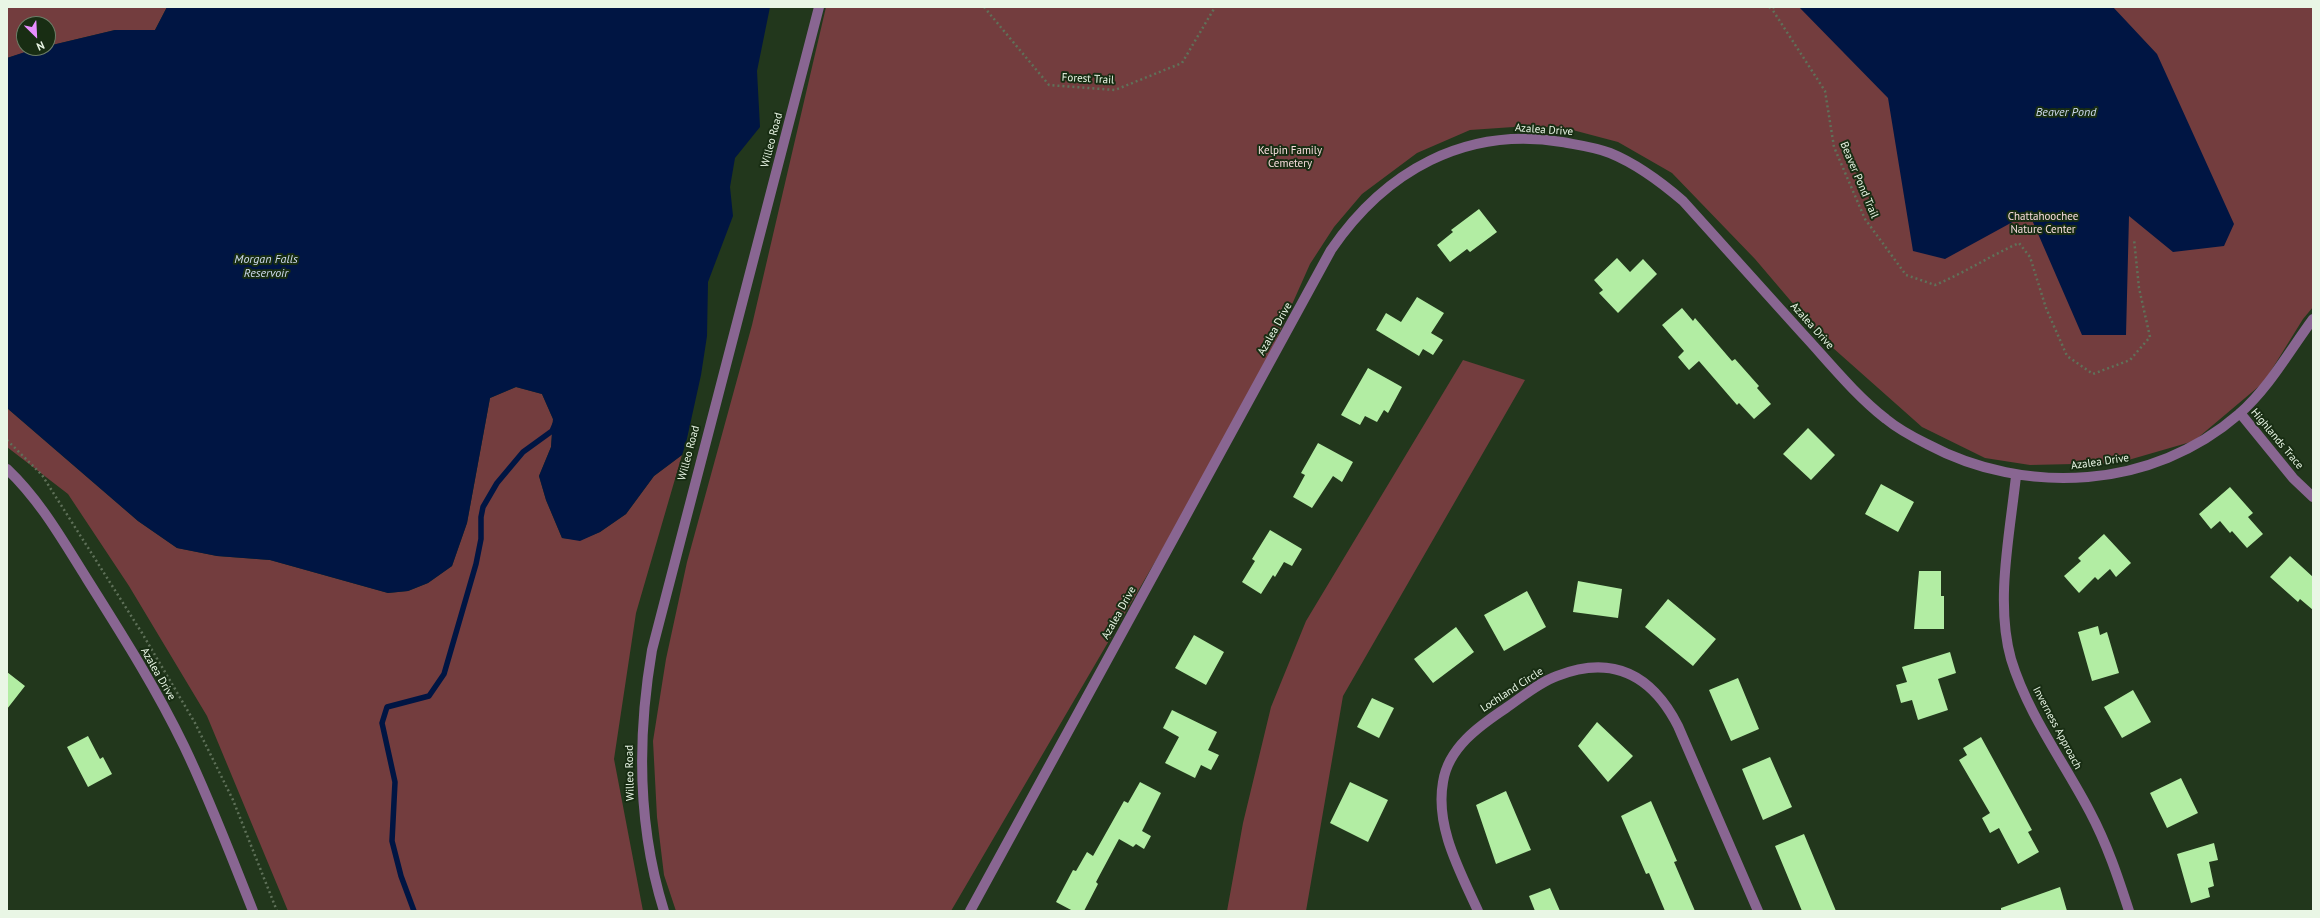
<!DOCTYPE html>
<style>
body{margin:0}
#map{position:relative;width:2320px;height:918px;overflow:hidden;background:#22371c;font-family:"PT Sans",sans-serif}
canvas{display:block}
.frame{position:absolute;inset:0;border:8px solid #e9f6e5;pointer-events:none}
.north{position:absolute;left:16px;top:16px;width:40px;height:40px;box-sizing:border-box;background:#182d13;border:1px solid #6c7d67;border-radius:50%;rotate:156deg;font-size:11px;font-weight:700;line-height:16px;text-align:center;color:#e9f6e5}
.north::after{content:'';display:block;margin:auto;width:14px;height:18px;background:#e88eff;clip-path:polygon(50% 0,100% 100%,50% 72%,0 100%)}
</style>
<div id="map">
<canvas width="2320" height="918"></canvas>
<div class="frame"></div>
<div class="north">N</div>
</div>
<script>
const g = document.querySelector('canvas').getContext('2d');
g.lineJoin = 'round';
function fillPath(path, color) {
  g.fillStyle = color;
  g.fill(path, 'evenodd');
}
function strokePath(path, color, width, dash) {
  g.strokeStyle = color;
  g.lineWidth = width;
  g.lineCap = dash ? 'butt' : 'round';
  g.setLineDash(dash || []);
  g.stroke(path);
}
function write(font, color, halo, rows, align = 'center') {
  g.font = font + ' "PT Sans",sans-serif';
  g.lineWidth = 4;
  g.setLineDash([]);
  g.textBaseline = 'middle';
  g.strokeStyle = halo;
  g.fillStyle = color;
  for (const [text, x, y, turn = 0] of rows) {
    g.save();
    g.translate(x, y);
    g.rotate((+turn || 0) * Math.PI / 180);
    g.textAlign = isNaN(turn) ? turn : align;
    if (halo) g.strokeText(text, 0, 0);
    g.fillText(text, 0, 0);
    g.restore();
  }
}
fillPath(new Path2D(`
 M7,7H167L155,30H115L48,46V24H24V48H39L7,58Z
 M826,7H2313V307L2303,319L2264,382L2194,441L2118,463L2030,465L1985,458L1922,427L1824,340L1755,259L1672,173L1618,142L1565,128L1528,126L1470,130L1417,153L1362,194L1334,227L1310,264L1249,401L951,911H676L664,875L657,817L653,741L666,659L687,562L752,325Z
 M1463,360L1525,380L1343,696L1306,911H1227L1243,823L1271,707L1306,621Z
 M516,387L542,394L553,419L551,447L539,476L546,500L562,538L580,540L600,532L626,514L654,476L682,455L636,613L614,759L643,911H288L207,716L129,586L68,494L7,447V408L138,521L177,548L217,556L270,560L388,593L408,591L428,583L452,566L467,523L490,398Z`), '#733d3e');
fillPath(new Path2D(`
 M167,7H770L757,71L760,127L735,158L730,187L733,216L708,282L707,336L701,375L686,443L682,455L654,476L626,514L600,532L580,541L562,538L546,500L539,476L551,447L553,419L542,394L516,387L490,398L467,523L452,566L428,583L408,591L388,593L270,560L217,556L177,548L138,521L7,408V58L31,50L48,48V46L115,30H155Z
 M1799,7H2113L2157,54L2234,224L2224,246L2173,252L2129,216L2126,335H2082L2029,213L1945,259L1913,251L1888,98Z`), '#001543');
strokePath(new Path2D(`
 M414,911L401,876L392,841L395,782L382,723L387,707L429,696L444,674L476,564L481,539V517L483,507L497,483L523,452L552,431L555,424`), '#001543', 5.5);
fillPath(new Path2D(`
 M1479,209L1497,232L1470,252L1467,249L1450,262L1437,245L1453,232L1451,230Z
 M1617,258L1630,272L1643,259L1657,274L1618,313L1599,293L1603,290L1594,280Z
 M1417,297L1444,313L1431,333L1443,340L1433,355L1423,349L1419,356L1376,330L1386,313L1401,322Z
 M1682,308L1693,321L1695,318L1732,361L1735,359L1759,386L1757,388L1771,404L1754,419L1739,403L1737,405L1699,361L1689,370L1678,357L1684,351L1662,325Z
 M1368,368L1402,387L1388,413L1384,410L1377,422L1365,416L1360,425L1341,415Z
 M1808,428L1835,455L1811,480L1783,454Z
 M1318,443L1353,462L1342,482L1333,476L1312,508L1293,497L1305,475L1301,473Z
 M1881,484L1914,502L1898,532L1865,514Z
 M2230,487L2253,513L2248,517L2263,534L2247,548L2232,531L2230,533L2220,521L2211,529L2199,514Z
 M1270,530L1302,549L1292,566L1284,562L1275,577L1273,575L1261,594L1242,582L1255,561L1252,559Z
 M2104,534L2131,563L2116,577L2110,569L2098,580L2095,577L2079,593L2064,576L2081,561L2078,558Z
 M2290,556L2313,577V610L2300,599L2298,602L2270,577Z
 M1919,571H1941V596H1944V629H1914Z
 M1578,581L1622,589L1618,618L1573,612Z
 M1527,591L1546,627L1504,651L1484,615Z
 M1668,599L1716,639L1693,666L1645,627Z
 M2098,626L2100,635L2107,632L2119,673L2092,681L2078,632Z
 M1456,627L1474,652L1433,683L1414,659Z
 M1194,635L1224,652L1206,685L1175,668Z
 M1950,652L1956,673L1938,679L1948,710L1918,720L1912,700L1901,703L1896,685L1907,682L1902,667Z
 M7,672L25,686L7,709Z
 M1738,678L1759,729L1731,741L1709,690Z
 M2133,690L2151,722L2122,738L2104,707Z
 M1372,698L1394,708L1379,738L1357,727Z
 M1172,710L1217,732L1208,750L1219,755L1211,770L1201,765L1195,778L1165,763L1179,737L1163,728Z
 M1597,722L1633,756L1608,782L1578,746Z
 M88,736L100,759L103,757L112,774L88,787L67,747Z
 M1981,737L2032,830L2028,832L2039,852L2018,864L1999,828L1990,833L1982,818L1990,813L1959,760L1967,755L1963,748Z
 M1770,757L1792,807L1763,820L1742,769Z
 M2181,778L2198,813L2167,828L2150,793Z
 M1140,782L1161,793L1142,831L1151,836L1144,849L1136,844L1133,847L1119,839L1096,882L1098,884L1084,911H1073L1056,902L1073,870L1076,871L1087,852L1093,856L1124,801L1128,803Z
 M1350,782L1388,800L1368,842L1330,823Z
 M1506,791L1531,850L1496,864L1476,805Z
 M1651,801L1677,861L1674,862L1695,911H1665L1649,873L1646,874L1621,816Z
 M1804,834L1836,911H1802L1775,846Z
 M2214,843L2218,860L2209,862L2214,886L2208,888L2210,897L2191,903L2177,854Z
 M2060,887L2067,911H2001V908Z
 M1550,888L1560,911H1535L1529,896Z`), '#b2eda3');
strokePath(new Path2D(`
 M984,7L1049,85L1115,90L1182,63L1215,7
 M1769,7L1772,9
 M1774,7L1772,9L1825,91L1834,147L1865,219L1906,275L1935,285C1964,273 1990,256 2019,243L2030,257L2046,308L2067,356L2093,374L2130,360L2150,337L2139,288L2134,239
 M7,440L42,475L142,633L195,723L233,800L277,911`), '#5f7159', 2.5, [2, 3]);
strokePath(new Path2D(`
 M2240,413L2293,478L2313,497
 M2016,476C2010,533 1995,603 2011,659C2028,715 2064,762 2090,812C2107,844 2118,877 2129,911
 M970,911L1331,250C1385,171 1465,126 1562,142C1578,145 1595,147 1610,153C1637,164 1661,182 1683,201C1723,245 1762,289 1802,333C1829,362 1854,394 1886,419C1898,429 1913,437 1927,444C2026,497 2153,489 2239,414C2269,388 2290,350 2313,319
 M1478,911C1460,871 1435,827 1443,782C1448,748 1479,726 1506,708C1522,697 1538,683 1557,676C1613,654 1652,675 1678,726L1758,911`), '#896692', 10);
strokePath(new Path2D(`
 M7,469C40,500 63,541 87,579C121,633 156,688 184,746C210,800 231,856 253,911
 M664,911C637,825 637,738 652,650L819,7`), '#896692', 10);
write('11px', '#e9f6e5', '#182d13', [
 ["Forest Trail",1088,79,3],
 ["Azalea Drive",1544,130,4],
 ["Willeo Road",772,140,-75],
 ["Beaver Pond Trail",1859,180,67],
 ["Azalea Drive",1812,326,48],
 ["Azalea Drive",1275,329,-61],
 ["Highlands Trace",2277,439,50],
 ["Willeo Road",689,453,-75],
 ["Azalea Drive",2100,462,-8],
 ["Azalea Drive",1119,613,-61],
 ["Azalea Drive",158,674,60],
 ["Lochland Circle",1512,690,-33],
 ["Inverness Approach",2057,728,62],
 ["Willeo Road",630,773,-91]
]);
write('11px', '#f7dddd', '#182d13', [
 ["Kelpin Family",1290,151],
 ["Cemetery",1290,164],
 ["Chattahoochee",2043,217],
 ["Nature Center",2043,230]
]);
write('italic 12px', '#cfdbee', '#182d13', [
 ["Beaver Pond",2066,113],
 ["Morgan Falls",266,260],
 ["Reservoir",266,274]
]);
</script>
